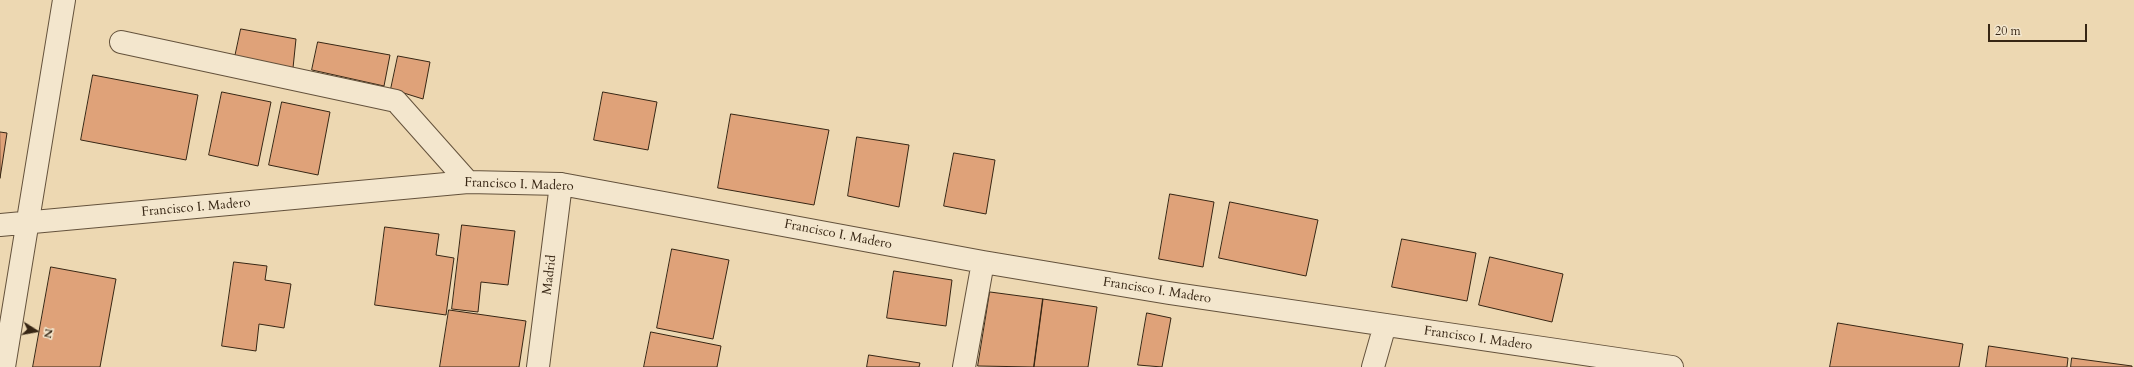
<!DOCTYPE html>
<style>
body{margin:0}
#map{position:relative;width:2134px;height:367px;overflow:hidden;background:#edd8b2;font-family:Cardo,serif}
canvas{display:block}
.north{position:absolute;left:16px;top:311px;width:40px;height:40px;-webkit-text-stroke:3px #f3e6cd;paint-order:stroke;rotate:101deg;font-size:11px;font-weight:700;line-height:16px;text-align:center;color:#372614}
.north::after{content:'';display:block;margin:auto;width:14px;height:18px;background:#372614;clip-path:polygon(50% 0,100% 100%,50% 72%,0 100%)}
.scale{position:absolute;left:1988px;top:24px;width:99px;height:18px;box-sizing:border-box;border:2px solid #372614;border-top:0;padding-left:5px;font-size:12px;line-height:14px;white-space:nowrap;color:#372614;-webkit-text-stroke:3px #f3e6cd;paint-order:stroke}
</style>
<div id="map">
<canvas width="2134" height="367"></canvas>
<div class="north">N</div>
<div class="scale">20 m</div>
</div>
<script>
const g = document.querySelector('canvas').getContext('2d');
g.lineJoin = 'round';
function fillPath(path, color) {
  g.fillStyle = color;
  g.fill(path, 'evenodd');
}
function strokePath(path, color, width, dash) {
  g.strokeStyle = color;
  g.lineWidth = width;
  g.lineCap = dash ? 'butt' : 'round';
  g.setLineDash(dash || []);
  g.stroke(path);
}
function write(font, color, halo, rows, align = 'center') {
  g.font = font + ' Cardo,serif';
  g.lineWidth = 3;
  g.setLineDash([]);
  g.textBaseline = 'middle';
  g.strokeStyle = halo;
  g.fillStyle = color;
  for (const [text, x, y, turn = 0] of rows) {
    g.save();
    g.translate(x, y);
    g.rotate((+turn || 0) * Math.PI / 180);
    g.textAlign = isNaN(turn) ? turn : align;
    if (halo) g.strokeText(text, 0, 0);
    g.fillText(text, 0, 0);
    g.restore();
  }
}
const building = new Path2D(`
 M241,29L296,39L293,68L235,57Z
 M318,42L390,55L384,86L312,70Z
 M398,56L430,62L423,99L391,89Z
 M93,75L198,95L186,160L81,140Z
 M222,92L271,102L258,166L209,155Z
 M603,92L657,102L648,150L594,140Z
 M282,102L330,112L318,175L269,165Z
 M731,114L829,130L814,205L718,188Z
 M0,132L7,133L0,178Z
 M857,137L909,145L899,207L848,196Z
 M954,153L995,160L986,214L944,206Z
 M1170,194L1214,202L1203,267L1159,259Z
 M1230,202L1318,220L1306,276L1219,258Z
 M462,225L515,231L508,285L481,282L478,312L452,309Z
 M385,227L439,234L436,255L454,258L446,315L375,305Z
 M1402,239L1476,253L1467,301L1392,287Z
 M672,249L729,260L713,339L657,328Z
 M1490,257L1563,274L1552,322L1479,305Z
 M234,262L267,266L265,280L291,284L284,328L259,324L256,351L222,346Z
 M51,267L116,279L100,367H33Z
 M894,271L952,280L946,326L887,318Z
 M990,292L1043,299L1034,367L978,366Z
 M1043,299L1097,307L1088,367H1034Z
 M449,310L526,321L519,367H440Z
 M1147,313L1171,318L1162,367L1138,365Z
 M1838,323L1963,344L1959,367H1830Z
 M651,332L721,346L717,367H644Z
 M1989,346L2068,358L2067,367H1986Z
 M869,355L920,363L919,367H867Z
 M2072,358L2132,366V367H2071Z`);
fillPath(building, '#dfa279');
strokePath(building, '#372614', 1);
const minor = new Path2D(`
 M121,42L396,101L468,182
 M0,225L468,182L561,184L983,262L1169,293L1672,367
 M4,367L64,0
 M538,367L561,184
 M964,367L983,262
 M1373,367L1385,325`);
strokePath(minor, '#64523c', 24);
strokePath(minor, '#f3e6cd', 22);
write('13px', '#372614', '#f3e6cd', [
 ["Francisco I. Madero",519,185,2],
 ["Francisco I. Madero",196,208,-5],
 ["Francisco I. Madero",838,235,11],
 ["Madrid",550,275,-83],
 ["Francisco I. Madero",1157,291,9],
 ["Francisco I. Madero",1478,339,8]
]);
</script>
